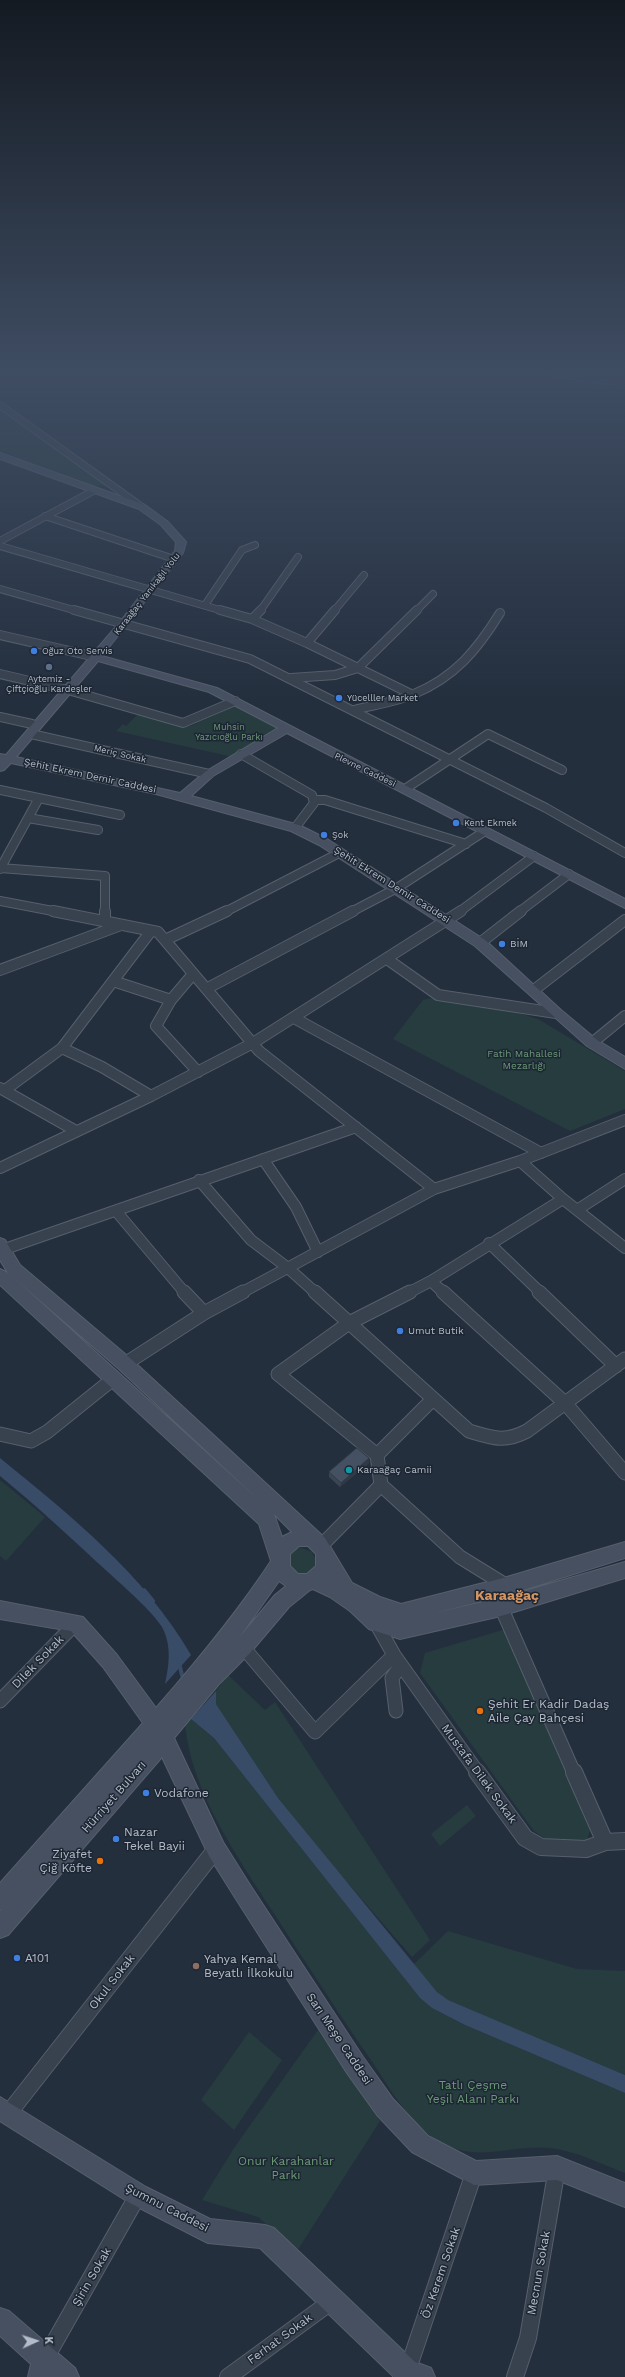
<!DOCTYPE html>
<meta charset="utf-8">
<style>
body{margin:0}
#map{position:relative;width:625px;height:2377px;overflow:hidden;background:#242f3e;font-family:"Work Sans",sans-serif}
canvas{display:block}
.north{position:absolute;left:16px;top:2321px;width:40px;height:40px;-webkit-text-stroke:3px #1d2633;paint-order:stroke;rotate:87deg;font-size:11px;font-weight:700;line-height:16px;text-align:center;color:#b4bcc9}
.north::after{content:'';display:block;margin:auto;width:14px;height:18px;background:#b4bcc9;clip-path:polygon(50% 0,100% 100%,50% 72%,0 100%)}
</style>
<div id="map">
<canvas width="625" height="2377"></canvas>
<div class="north">K</div>
</div>
<script>
const g = document.querySelector('canvas').getContext('2d');
g.lineJoin = 'round';
function fillPath(path, color) {
  g.fillStyle = color;
  g.fill(path, 'evenodd');
}
function strokePath(path, color, width, dash) {
  g.strokeStyle = color;
  g.lineWidth = width;
  g.lineCap = dash ? 'butt' : 'round';
  g.setLineDash(dash || []);
  g.stroke(path);
}
function write(font, color, halo, rows, align = 'center') {
  g.font = font + ' "Work Sans",sans-serif';
  g.lineWidth = 3;
  g.setLineDash([]);
  g.textBaseline = 'middle';
  g.strokeStyle = halo;
  g.fillStyle = color;
  for (const [text, x, y, turn = 0] of rows) {
    g.save();
    g.translate(x, y);
    g.rotate((+turn || 0) * Math.PI / 180);
    g.textAlign = isNaN(turn) ? turn : align;
    if (halo) g.strokeText(text, 0, 0);
    g.fillText(text, 0, 0);
    g.restore();
  }
}
fillPath(new Path2D(`
 M0,408L108,486L86,485L0,452Z
 M233,705L275,727L276,731L233,757L116,731L123,724L126,726L139,713L183,726H191Z
 M431,998L505,1009L538,1019L625,1071V1109L570,1131L393,1039L423,1000Z
 M0,1480L45,1517L6,1561L0,1556Z
 M299,1547L312,1552L316,1560L314,1569L302,1576L292,1574L285,1558L295,1548Z
 M506,1629L591,1828L586,1842L548,1841L534,1831L420,1673L425,1653Z
 M228,1675L265,1710L275,1702L430,1940L412,1957L339,1873L278,1798L216,1704V1691Z
 M191,1719L214,1738L420,1998L432,2008L465,2025L625,2093V2173C601,2164 576,2151 550,2148C512,2144 482,2162 445,2145C413,2129 392,2092 373,2063C346,2025 321,1985 295,1946C268,1903 238,1862 215,1817C200,1789 189,1758 185,1726Z
 M467,1805L476,1816L440,1846L431,1834Z
 M448,1931L577,1969L625,1971V2075L447,2000L437,1992L413,1965Z
 M318,2030L380,2121L297,2251L258,2217L202,2200L234,2148Z
 M249,2032L282,2060L234,2130L201,2100Z`), '#263c3f');
fillPath(new Path2D(`
 M0,1458C71,1516 144,1574 191,1655L165,1684C169,1666 172,1645 162,1627C152,1611 124,1587 109,1573C73,1540 38,1507 0,1476Z
 M216,1691V1704L278,1798L437,1992L448,2000L625,2075V2093L465,2025L432,2008L420,1998L214,1738L191,1719Z`), '#394c67');
strokePath(new Path2D(`
 M527,371L586,382L625,386`), '#394c67', 2);
strokePath(new Path2D(`
 M144,1590L153,1601
 M179,1663L183,1679`), '#394c67', 4);
const streetFar4 = new Path2D(`
 M0,405L142,507
 M45,516L174,559
 M0,541L93,491
 M0,546L223,611
 M0,589L77,611
 M205,605L242,550L255,545
 M260,611L298,557
 M334,611L364,575
 M416,611L433,594`);
const streetFar3 = new Path2D(`
 M74,610L250,659L546,808L625,853
 M220,610L252,619L307,643
 M335,610L307,643L413,695
 M252,619L261,610
 M0,635L96,657
 M0,674L68,690L183,723L235,701
 M291,678L335,675L358,668L417,610
 M354,710C373,705 396,702 414,694C455,677 477,650 500,613
 M0,717L32,724
 M31,734L209,774
 M241,754L312,795L314,803L295,828
 M405,789L488,734L562,770
 M0,790L120,815
 M314,800H325L466,844
 M28,818L98,830
 M0,868L105,876V912
 M0,869L39,798
 M0,901L58,912
 M225,912L339,853
 M351,912L397,888L485,831
 M459,912L534,856
 M519,912L569,874`);
const streetFar2 = new Path2D(`
 M53,911L158,932L259,1051L434,1189
 M105,911V922
 M165,940L227,911
 M480,943L521,911
 M387,959L438,995L556,1013
 M0,970L121,925
 M193,974L171,1000L156,1026L198,1072
 M113,981L171,1000
 M206,989L353,911
 M534,990L625,920
 M294,1018L541,1153
 M592,1043L625,1016
 M62,1048L102,1067L151,1096
 M0,1088L76,1131
 M5,1090L62,1048L151,931
 M263,1159L296,1207L318,1252
 M520,1161L563,1199L625,1248
 M0,1168L151,1096L253,1043L461,911
 M199,1180L251,1240L288,1268L316,1293
 M577,1210L625,1179
 M116,1211L185,1293
 M489,1243L541,1293
 M2,1250L356,1127
 M431,1281L444,1293
 M241,1293L434,1189L520,1161L625,1120
 M408,1293L431,1281L563,1199`);
const streetFar1 = new Path2D(`
 M184,1292L204,1313
 M315,1292L469,1431C493,1438 504,1443 527,1431L625,1359
 M443,1292L566,1404L625,1473
 M539,1292L616,1366
 M125,1364L204,1313L243,1292
 M0,1434L31,1441L47,1432L113,1379
 M377,1455L278,1374L349,1323L410,1292
 M381,1485L460,1557L507,1586
 M321,1546L381,1485L377,1455L433,1399
 M501,1607L574,1773
 M376,1623L394,1655L478,1773
 M243,1647L315,1732L394,1655
 M0,1701L76,1623
 M396,1711L392,1678L401,1665`);
const street = new Path2D(`
 M477,1772L525,1838L541,1847L586,1849L605,1842L625,1841
 M574,1772L605,1842
 M8,2114L216,1849
 M45,2359L138,2195
 M228,2377L332,2301
 M401,2377L407,2372L474,2173
 M515,2377L528,2338L557,2168`);
const secondary = new Path2D(`
 M0,453L145,505L167,521L186,542L183,553L102,656L217,688L625,899V908L287,733L213,776L191,796L299,825L327,839L485,940L561,1010L597,1040L625,1057V1069L587,1046L475,946L319,845L291,831L156,794L11,763L4,770L0,771V754L6,755L120,622L175,551L176,542L161,525L139,509L0,459ZM98,661L209,692L278,728L205,772L180,793L16,757Z
 M0,1238L5,1240L20,1265L131,1359L325,1538L352,1583L380,1597L401,1604L507,1577L625,1542V1558L507,1595L430,1614L501,1598L625,1562V1578L501,1616L400,1639L369,1629L350,1611L330,1597L313,1589L310,1590L289,1607L250,1653L219,1684L174,1738L223,1842L250,1885L363,2057L393,2099L428,2136L476,2161L557,2156L625,2183V2207L557,2180L474,2185L412,2152L377,2115L347,2073L236,1899L209,1856L162,1757L8,1935L0,1938V1911L2,1909L0,1910V1883L143,1723L103,1667L71,1631L0,1619V1601L83,1617L117,1655L156,1708C197,1661 237,1613 271,1561L259,1524L0,1285V1269L8,1273L0,1260ZM13,1277L119,1369L262,1503ZM274,1514L292,1532L282,1537ZM299,1546H308L316,1554V1566L307,1574H298L290,1566V1554ZM279,1581L286,1586L275,1595L239,1638Z
 M0,2097L146,2187L210,2219L265,2225L274,2228L415,2362L431,2368L435,2377H394L260,2248L208,2243L200,2239L130,2203L0,2121Z
 M0,2308L9,2311L75,2368L79,2377H28L31,2364L0,2336Z`);
strokePath(streetFar4, '#565f6c', 8);
strokePath(streetFar3, '#565f6c', 10);
strokePath(streetFar2, '#565f6c', 12);
strokePath(streetFar1, '#565f6c', 15);
strokePath(street, '#565f6c', 18);
strokePath(secondary, '#565f6c', 2);
strokePath(streetFar4, '#38414e', 6);
strokePath(streetFar3, '#38414e', 8);
strokePath(streetFar2, '#38414e', 10);
strokePath(streetFar1, '#38414e', 13);
strokePath(street, '#38414e', 16);
fillPath(secondary, '#465061');
fillPath(new Path2D(`
 M369,1458V1463L340,1487L329,1477V1472Z`), '#3b4654');
fillPath(new Path2D(`
 M369,1458V1463L340,1487L341,1483Z`), '#303945');
const building = new Path2D(`
 M357,1448L369,1458L341,1483L329,1472Z`);
fillPath(building, '#455162');
strokePath(building, '#303945', 1);
const sky = g.createLinearGradient(0, 0, 0, 704);
sky.addColorStop(0, '#141a22');
sky.addColorStop(0.53, '#3f4d63');
sky.addColorStop(1, '#3f4d6300');
g.fillStyle = sky;
g.fillRect(0, 0, 625, 704);
for (const [x, y, r, color] of [
 [34,651,4,"#3f7fe0"],
 [49,667,4,"#5c6f8a"],
 [339,698,4,"#3f7fe0"],
 [456,823,4,"#3f7fe0"],
 [324,835,4,"#3f7fe0"],
 [502,944,4,"#3f7fe0"],
 [400,1331,4,"#3f7fe0"],
 [349,1470,4,"#0f9aa8"],
 [480,1711,4,"#e8710a"],
 [146,1793,4,"#3f7fe0"],
 [116,1839,4,"#3f7fe0"],
 [100,1861,4,"#e8710a"],
 [17,1958,4,"#3f7fe0"],
 [196,1966,4,"#8d6e63"]
]) {
  const dot = new Path2D();
  dot.arc(x, y, r, 0, 2 * Math.PI);
  g.fillStyle = color;
  g.fill(dot);
  strokePath(dot, '#1d2633', 1.5);
}
write('9px', '#b4bcc9', '#1d2633', [
 ["Karaağaç Yanıkağıl Yolu",147,594,-52],
 ["Meriç Sokak",120,754,13],
 ["Plevne Caddesi",365,770,26]
]);
write('9px', '#b4bcc9', '#1d2633', [
 ["Oğuz Oto Servis",42,651],
 ["Aytemiz -",49,679,"center"],
 ["Çiftçioğlu Kardeşler",49,689,"center"],
 ["Yücelller Market",347,698],
 ["Kent Ekmek",464,823],
 ["Şok",332,835]
], 'left');
write('9px', '#6b9a76', '#1d2633', [
 ["Muhsin",229,727],
 ["Yazıcıoğlu Parkı",229,737]
]);
write('10px', '#b4bcc9', '#1d2633', [
 ["Şehit Ekrem Demir Caddesi",90,776,12],
 ["Şehit Ekrem Demir Caddesi",392,885,32]
]);
write('10px', '#b4bcc9', '#1d2633', [
 ["BİM",510,944],
 ["Umut Butik",408,1331],
 ["Karaağaç Camii",357,1470]
], 'left');
write('10px', '#6b9a76', '#1d2633', [
 ["Fatih Mahallesi",524,1054],
 ["Mezarlığı",524,1066]
]);
write('12px', '#b4bcc9', '#1d2633', [
 ["Dilek Sokak",38,1662,-46],
 ["Mustafa Dilek Sokak",479,1774,54],
 ["Hürriyet Bulvarı",114,1797,-49],
 ["Okul Sokak",112,1982,-52],
 ["Sarı Meşe Caddesi",339,2039,56],
 ["Şumnu Caddesi",167,2208,27],
 ["Öz Kerem Sokak",441,2273,-71],
 ["Mecnun Sokak",539,2273,-80],
 ["Şirin Sokak",92,2277,-60],
 ["Ferhat Sokak",280,2339,-36]
]);
write('12px', '#b4bcc9', '#1d2633', [
 ["Şehit Er Kadir Dadaş",488,1704],
 ["Aile Çay Bahçesi",488,1718],
 ["Vodafone",154,1793],
 ["Nazar",124,1832],
 ["Tekel Bayii",124,1846],
 ["Ziyafet",92,1854,"right"],
 ["Çiğ Köfte",92,1868,"right"],
 ["A101",25,1958],
 ["Yahya Kemal",204,1959],
 ["Beyatlı İlkokulu",204,1973]
], 'left');
write('12px', '#6b9a76', '#1d2633', [
 ["Tatlı Çeşme",473,2085],
 ["Yeşil Alanı Parkı",473,2099],
 ["Onur Karahanlar",286,2161],
 ["Parkı",286,2175]
]);
write('bold 14px', '#d59563', '#1d2633', [
 ["Karaağaç",507,1596]
]);
</script>
